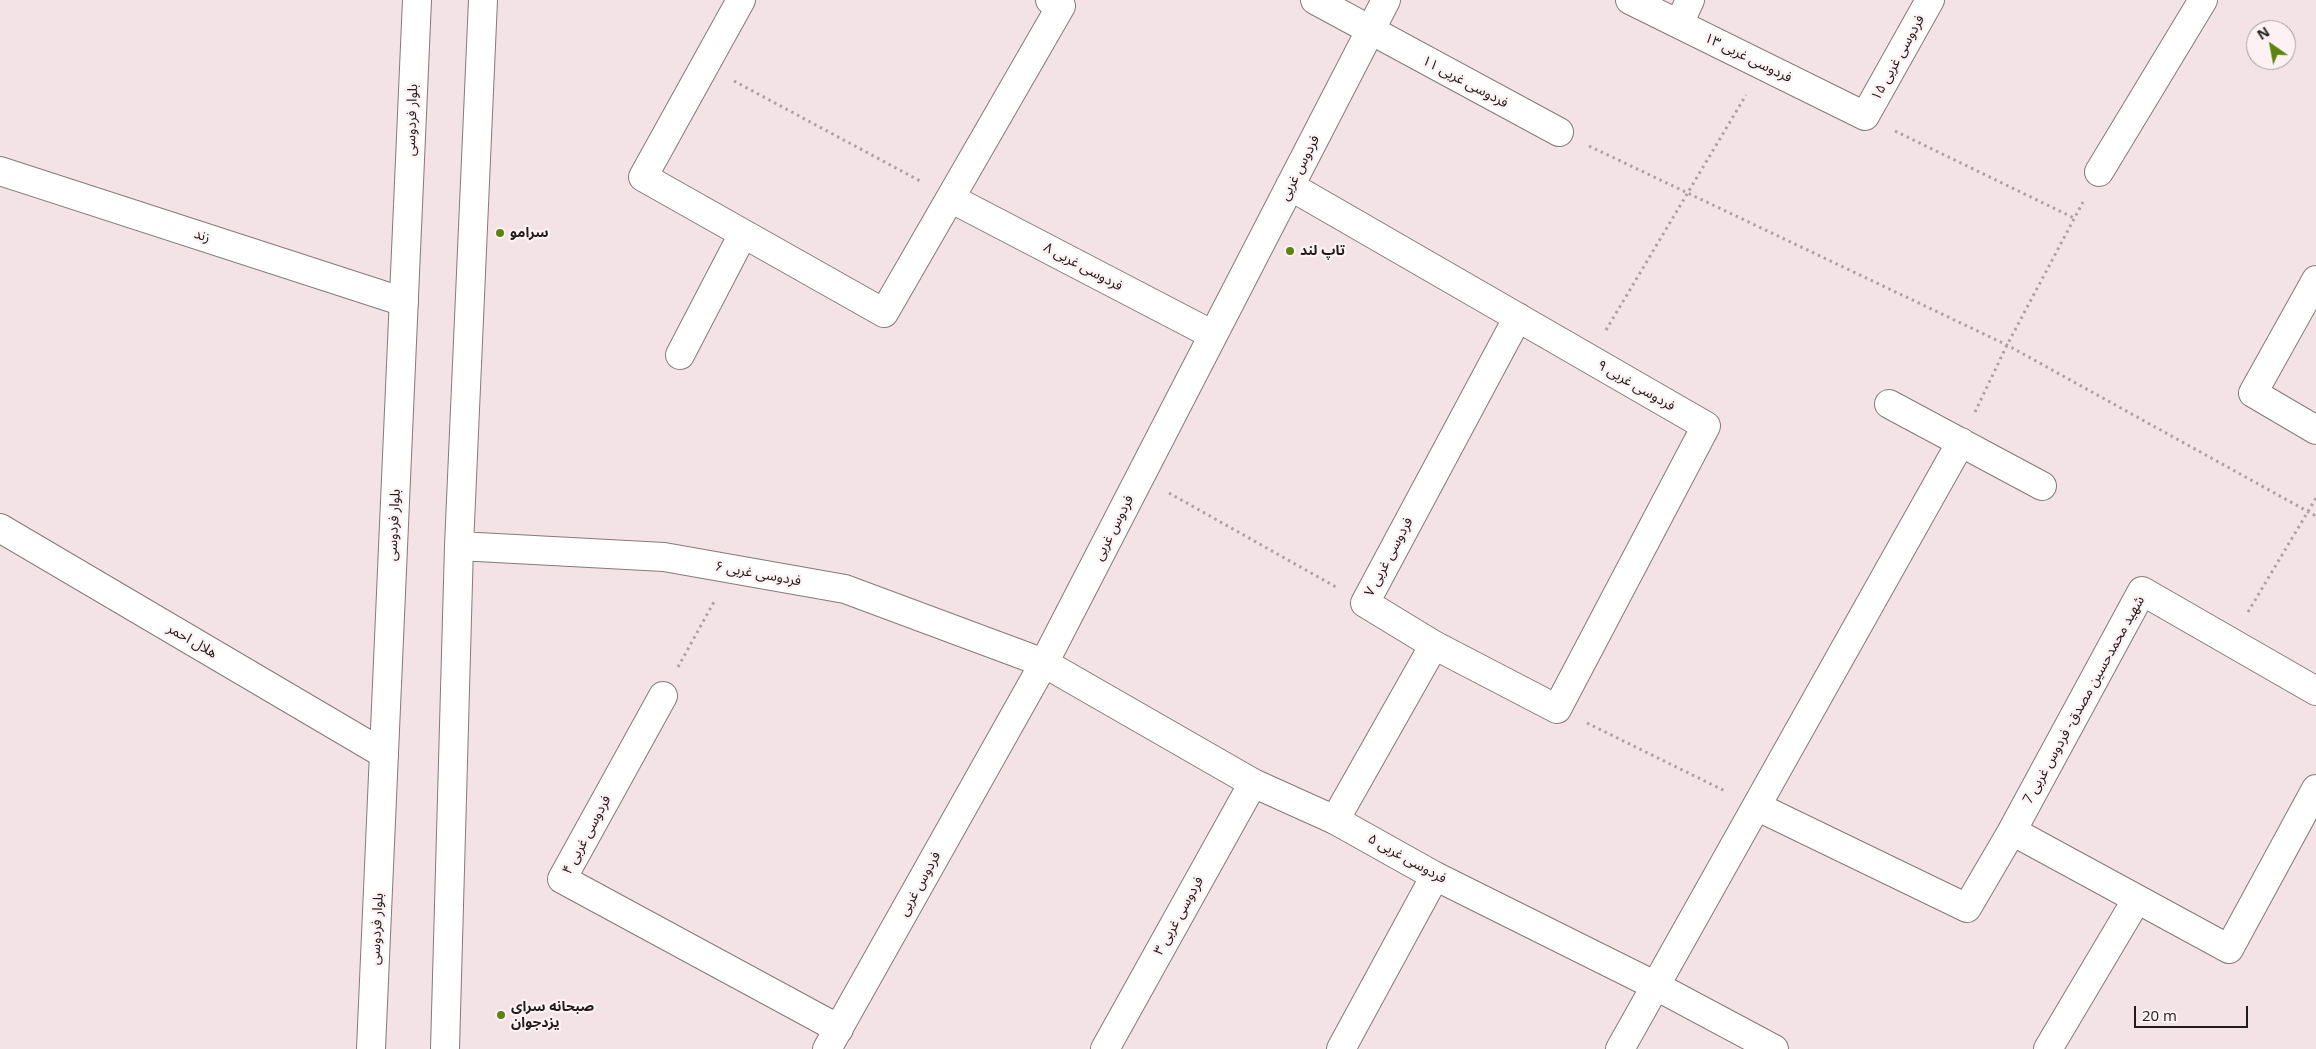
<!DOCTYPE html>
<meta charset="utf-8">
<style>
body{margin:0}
#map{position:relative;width:2316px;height:1049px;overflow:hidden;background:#f3e3e6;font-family:"Open Sans",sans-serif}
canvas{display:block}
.north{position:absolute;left:2246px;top:20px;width:50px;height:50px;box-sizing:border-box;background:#fef1f4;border:1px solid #a69b9e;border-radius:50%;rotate:327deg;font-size:14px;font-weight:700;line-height:20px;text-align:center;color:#211b1c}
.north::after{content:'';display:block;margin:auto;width:18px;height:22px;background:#5b850e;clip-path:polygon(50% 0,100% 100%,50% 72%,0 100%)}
.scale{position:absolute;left:2134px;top:1006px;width:114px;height:22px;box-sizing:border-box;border:2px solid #211b1c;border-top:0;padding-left:6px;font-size:15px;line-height:18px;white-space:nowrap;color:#211b1c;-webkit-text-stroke:4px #fef1f4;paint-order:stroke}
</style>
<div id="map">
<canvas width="2316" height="1049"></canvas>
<div class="north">N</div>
<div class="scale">20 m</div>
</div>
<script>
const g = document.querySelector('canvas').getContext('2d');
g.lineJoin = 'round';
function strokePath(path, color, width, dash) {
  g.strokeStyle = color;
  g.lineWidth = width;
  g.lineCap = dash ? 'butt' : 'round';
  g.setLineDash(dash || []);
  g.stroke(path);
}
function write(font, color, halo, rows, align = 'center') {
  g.font = font + ' "Open Sans","Noto Sans Arabic",sans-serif';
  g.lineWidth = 4.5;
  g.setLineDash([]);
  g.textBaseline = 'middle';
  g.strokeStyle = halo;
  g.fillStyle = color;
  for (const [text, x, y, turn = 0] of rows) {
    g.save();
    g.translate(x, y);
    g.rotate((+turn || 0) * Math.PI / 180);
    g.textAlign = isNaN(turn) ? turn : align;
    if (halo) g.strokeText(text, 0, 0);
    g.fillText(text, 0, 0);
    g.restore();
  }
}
const street = new Path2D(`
 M741,0L643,177L884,313L1061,6L1050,0
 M1315,0L1559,132
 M1630,0L1865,116L1930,0
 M1679,24L1690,0
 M0,171L404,302
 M2099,172L2203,0
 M1290,186C1429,266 1567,346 1706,426L1557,709L1434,645L1365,603L1518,317
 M2316,280L2253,393L2316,430
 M680,355L743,234
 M1889,404L2042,486
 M0,528L384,754
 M2316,691L2142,591L2012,831L2229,949L2316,789
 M663,696L562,879L839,1029
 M1758,807L1967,908L2012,831
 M1335,820L1434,645
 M827,1049L1044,663
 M1105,1049L1253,783
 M1341,1049L1435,876
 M1620,1049L1961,442
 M2048,1049L2137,899`);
const secondary = new Path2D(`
 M952,199L1213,335
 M459,546L664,557L845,589L1044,663L1253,783L1335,820L1435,876L1656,986L1774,1049
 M1044,663L1386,0
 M371,1049L417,0
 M445,1049L459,546L483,0`);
strokePath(street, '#87797c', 30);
strokePath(secondary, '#87797c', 30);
strokePath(new Path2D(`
 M734,81L922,182
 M1895,131L2074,218
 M1589,146L2007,345L2316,516
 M1606,330L1746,95
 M1975,412L2007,345L2083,202
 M1169,493L1336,587
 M2248,612L2316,498
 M678,667L715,600
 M1587,723L1727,792`), '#aea1a4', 3, [2.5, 4]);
strokePath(street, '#fff', 28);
strokePath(secondary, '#fff', 28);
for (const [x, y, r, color] of [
 [500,233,5,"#5b850e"],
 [1290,251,5,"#5b850e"],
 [501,1015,5,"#5b850e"]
]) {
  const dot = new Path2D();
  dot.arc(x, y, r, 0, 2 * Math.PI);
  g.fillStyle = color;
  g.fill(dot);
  strokePath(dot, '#fef1f4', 2);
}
write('14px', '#211b1c', '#fef1f4', [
 ["فردوسی غربی ۱۳",1748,58,26],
 ["فردوسی غربی ۱۵",1898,58,-61],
 ["فردوسی غربی ۱۱",1465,82,28],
 ["بلوار فردوسی",412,120,-88],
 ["فردوس غربی",1300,168,-63],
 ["زند",202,236,18],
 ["فردوسی غربی ۸",1083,267,28],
 ["فردوسی غربی ۹",1636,386,30],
 ["بلوار فردوسی",394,525,-87],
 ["فردوس غربی",1114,528,-63],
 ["فردوسی غربی ۷",1389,557,-62],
 ["فردوسی غربی ۶",758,574,10],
 ["هلال احمر",192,641,30],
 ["شهید محمدحسین مصدق- فردوس غربی 7",2084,700,-61],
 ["فردوسی غربی ۴",587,835,-62],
 ["فردوسی غربی ۵",1407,859,29],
 ["فردوس غربی",920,884,-61],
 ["فردوسی غربی ۳",1179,916,-61],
 ["بلوار فردوسی",377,929,-87]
]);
write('bold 14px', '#211b1c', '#fef1f4', [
 ["سرامو",510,233],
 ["تاپ لند",1300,251],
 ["صبحانه سرای",511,1007],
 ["یزدجوان",511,1023]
], 'left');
</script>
